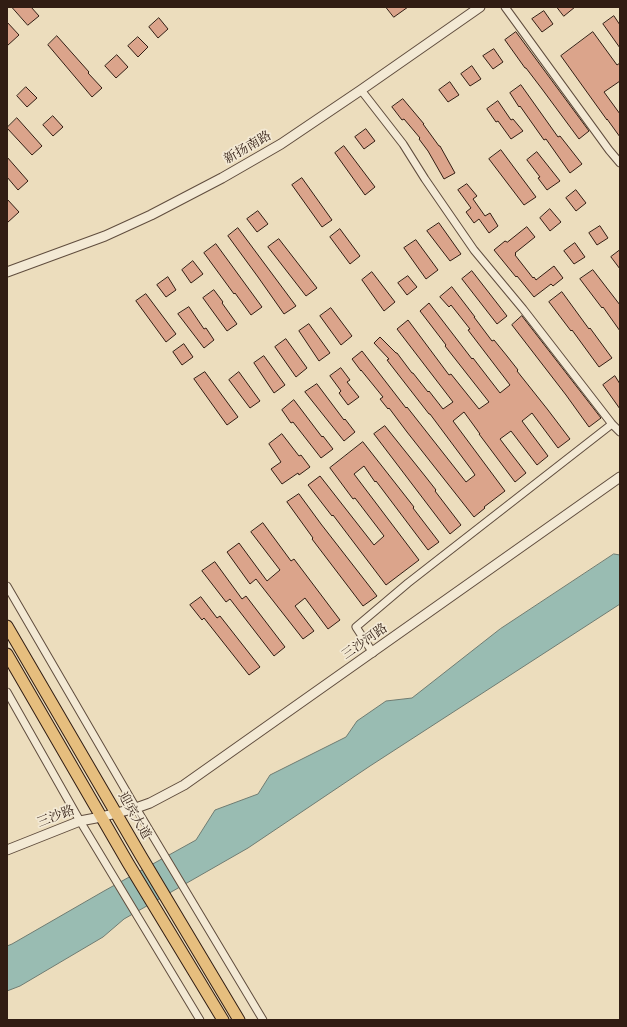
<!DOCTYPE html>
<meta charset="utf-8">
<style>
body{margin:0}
#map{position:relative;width:627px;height:1027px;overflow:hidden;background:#ecddbd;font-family:"IM FELL French Canon",serif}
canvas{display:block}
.frame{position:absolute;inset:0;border:8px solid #311d13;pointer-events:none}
</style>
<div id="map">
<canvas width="627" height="1027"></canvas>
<div class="frame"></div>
</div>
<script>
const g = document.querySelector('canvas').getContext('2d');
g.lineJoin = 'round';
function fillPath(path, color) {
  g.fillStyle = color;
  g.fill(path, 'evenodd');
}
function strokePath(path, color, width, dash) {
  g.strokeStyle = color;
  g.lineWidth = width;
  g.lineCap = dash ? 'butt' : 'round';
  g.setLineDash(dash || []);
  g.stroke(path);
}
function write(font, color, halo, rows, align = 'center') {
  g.font = font + ' "IM FELL French Canon","Noto Serif SC",serif';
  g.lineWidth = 3.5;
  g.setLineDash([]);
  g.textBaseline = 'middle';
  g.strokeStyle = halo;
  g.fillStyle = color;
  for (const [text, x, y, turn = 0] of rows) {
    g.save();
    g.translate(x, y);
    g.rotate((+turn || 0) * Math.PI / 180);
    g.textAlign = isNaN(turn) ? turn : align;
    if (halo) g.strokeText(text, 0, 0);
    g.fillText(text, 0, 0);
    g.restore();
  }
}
const water = new Path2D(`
 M614,554L620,555V604L370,766L248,848L124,919L103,937L20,986L7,991V946L12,944L104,891L196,840L215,810L258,794L270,775L346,737L357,721L386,701L412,698L500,629Z`);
fillPath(water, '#99bcb2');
strokePath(water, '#6f7c72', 1);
const building = new Path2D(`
 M12,7H31L39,16L28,25Z
 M386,7H408L394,17Z
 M557,7H575L564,16Z
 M544,11L553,24L542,32L532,19Z
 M614,16L620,25V48L603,24Z
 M159,18L168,29L158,38L149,27Z
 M7,22L19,35L7,46Z
 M516,32L589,131L579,139L542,89L526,68H525L505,40Z
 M593,32L617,65L620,63V81L604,92L620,114V137L607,119V120L561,56Z
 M57,36L89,72L88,73L102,88L92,97L48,45Z
 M138,37L148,47L138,57L128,46Z
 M494,49L503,62L493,69L483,56Z
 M117,55L128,67L116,78L105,66Z
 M472,66L481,79L470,86L461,74Z
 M450,82L459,95L448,102L439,90Z
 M521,85L558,137L560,136L582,164L570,173L546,139L544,140L520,106L519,107L510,93Z
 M26,87L37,98L27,107L17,96Z
 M403,99L424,124H423L439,146H440L455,173L444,179L428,151L419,139L420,138L404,119L402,120L392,107Z
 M498,101L511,120L513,119L523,131L511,139L498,121L496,122L487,109Z
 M53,116L63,127L53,136L43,125Z
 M17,118L42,146L32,155L7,128Z
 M366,129L375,141L364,149L355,137Z
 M344,146L375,187L365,195L335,153Z
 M501,150L536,197L524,205L489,159Z
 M537,152L560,181L547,190L538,178L540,177L527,160Z
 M7,157L28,181L18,190L7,177Z
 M302,178L332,220L322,227L292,185Z
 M467,184L477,196L473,199L485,216L490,213L498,226L489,233L479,219L474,223L466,212L471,208L458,190Z
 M576,190L586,203L576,211L566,198Z
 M7,199L19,212L7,223Z
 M550,209L561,222L550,231L540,218Z
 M258,211L268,224L257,232L247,219Z
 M439,223L461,254L450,261L427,231Z
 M600,226L608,238L597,245L589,233Z
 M527,227L535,237L515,253L516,254L515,255L533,278L534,277L536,280L554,266L563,278L553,286L551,284L534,297L517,276L516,277L494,250L505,241L507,242Z
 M238,228L296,306L284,314L258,277L228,236Z
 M340,229L360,256L350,264L330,237Z
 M279,239L317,288L306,296L268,247Z
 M416,240L438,270L426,279L404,248Z
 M575,243L585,257L574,264L564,251Z
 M216,244L262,307L251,315L235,293L234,294L204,253Z
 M620,250V269L611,257Z
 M193,261L203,274L191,283L182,270Z
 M593,270L620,305V331L603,307L602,308L580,279Z
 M472,271L507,316L497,324L462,279Z
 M372,272L395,302L384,311L362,280Z
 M408,276L417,287L407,295L398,283Z
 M168,277L176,290L166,297L157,285Z
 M452,287L475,317H474L492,341L494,340L507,356L518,370L517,371L548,410L570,439L558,448L532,413L522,421L548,456L537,465L511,431L500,439L526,473L515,482L479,434H480L464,412L453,421L505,491L484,507L485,508L474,517L407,432L389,408L388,409L380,399L383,397L361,370V371L352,359L362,351L406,408L407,407L466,482L475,475L471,469L430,414H429L387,360L389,359L374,343L380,337L396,353H397L412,373H413L428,392L429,391L443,409L453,402L397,329L408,320L449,375L451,374L479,409L489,402L445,346L446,345L420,311L429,303L472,359L473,358L500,393L510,385L468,330L470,329L451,305L449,307L440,297Z
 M214,290L223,302L222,303L237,324L227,331L203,298Z
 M562,292L589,329L590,328L612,358L599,367L572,330L571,331L549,302Z
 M146,294L176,334L166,342L136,301Z
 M189,307L204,329L206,328L214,340L204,348L178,314Z
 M331,308L352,336L341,345L320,316Z
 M522,316L601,418L589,427L566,395L512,325Z
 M309,324L330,353L319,361L299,331Z
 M286,339L307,368L296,377L275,347Z
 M184,344L193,357L182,365L173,352Z
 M264,356L285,385L274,393L254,363Z
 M341,368L350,380L347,382L359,397L348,405L339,393L341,391L330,376Z
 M205,372L238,417L227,425L194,379Z
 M239,372L260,401L250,408L229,380Z
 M615,376L620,384V409L603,385Z
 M317,384L344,420L345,419L355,432L344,441L305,392Z
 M294,400L322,437L323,436L333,449L321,458L293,422L291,423L282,410Z
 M385,426L425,476L436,490L435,491L461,525L450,534L374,434Z
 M282,434L299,456L301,455L310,467L299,475L298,473L282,484L271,469L281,462L269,444Z
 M363,442L414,507L413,508L439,542L428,550L376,481L375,482L364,466L354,474L419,560L386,585L333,515L332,516L308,485L320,476L374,545L384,536L355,498L353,499L330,468Z
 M299,494L321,524L377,596L363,606L312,539L313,538L287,502Z
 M263,523L291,561L294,559L340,620L328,629L305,598L295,606L314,631L303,639L256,579L250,584L227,552L239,543L267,581L280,570L251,532Z
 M215,562L242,599L246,596L285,647L274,656L230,599L226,602L202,571Z
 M201,597L217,618L220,616L260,667L249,675L204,618L202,620L190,605Z`);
fillPath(building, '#dba48b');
strokePath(building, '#311d13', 1);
const minor = new Path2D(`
 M505,7L609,150L620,163
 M361,90L403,144L425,179L474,250L523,309L612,424L620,432
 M7,586L136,808L263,1020
 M373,653L356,627L408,583L612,424
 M7,692L80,821L200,1020`);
const tertiary = new Path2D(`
 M7,272L105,236L151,215L222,178L281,144L361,90L480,7
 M7,850L80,821L101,817L136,808L150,803L184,785L620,477`);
const primary = new Path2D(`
 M7,626L141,856L239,1020
 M7,654L128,863L223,1020`);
strokePath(minor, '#604d3e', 9);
strokePath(tertiary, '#604d3e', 11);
strokePath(primary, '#311d13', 13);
strokePath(minor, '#f3e9d4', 7);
strokePath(tertiary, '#f3e9d4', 9);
strokePath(primary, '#e6be7e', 11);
write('13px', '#311d13', '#f3e9d4', [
 ["新扬南路",248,148,-30],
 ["三沙河路",365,642,-35],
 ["迎宾大道",134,816,60],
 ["三沙路",56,817,-21]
]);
</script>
